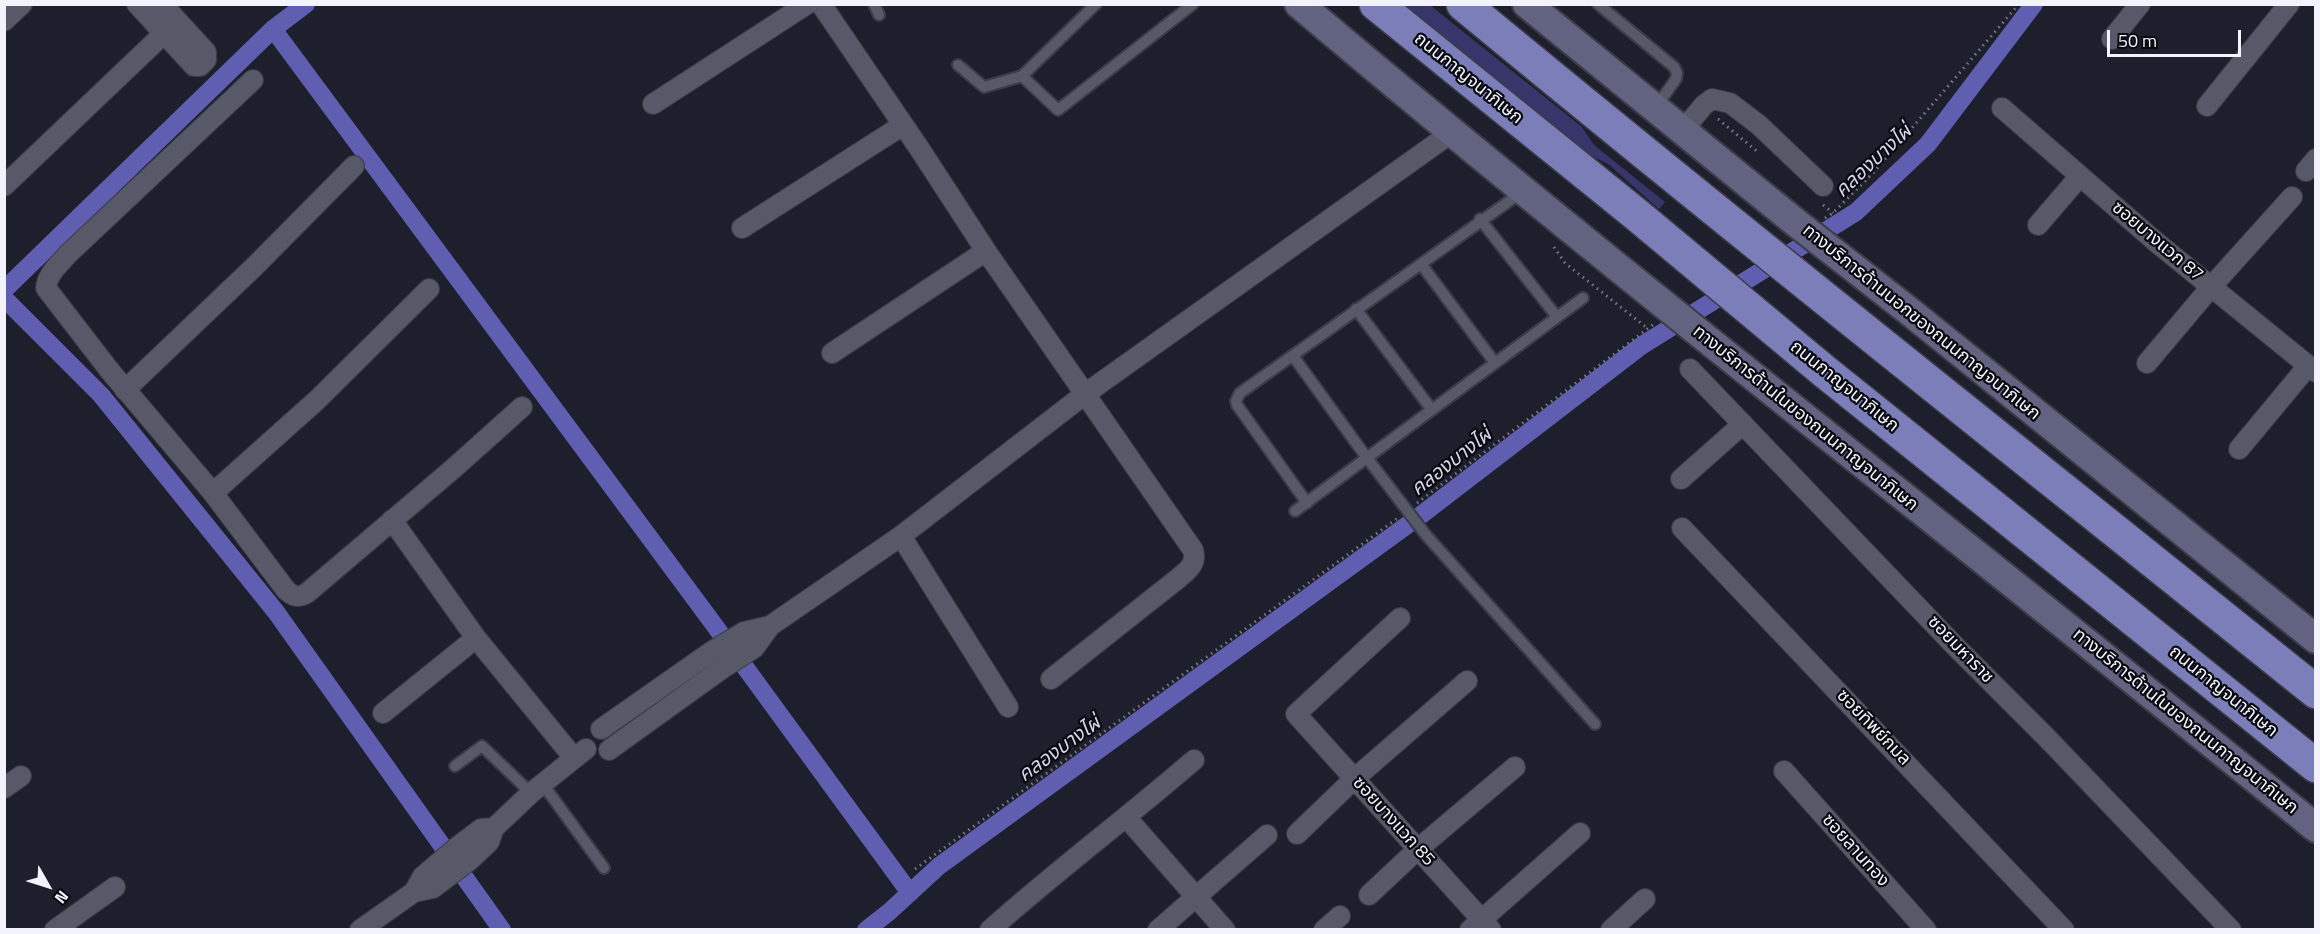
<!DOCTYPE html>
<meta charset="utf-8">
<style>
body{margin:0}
#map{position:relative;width:2320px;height:934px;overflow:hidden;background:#1e1f2c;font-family:"Titillium Web",sans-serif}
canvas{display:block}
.frame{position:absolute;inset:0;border:6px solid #f3f3fd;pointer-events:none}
.north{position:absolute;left:18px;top:856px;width:60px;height:60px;-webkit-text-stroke:4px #090a0f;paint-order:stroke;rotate:129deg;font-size:16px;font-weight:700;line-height:24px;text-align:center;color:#f3f3fd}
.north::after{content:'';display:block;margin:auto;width:21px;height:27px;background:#f3f3fd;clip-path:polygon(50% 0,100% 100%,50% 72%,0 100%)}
.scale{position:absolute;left:2107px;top:30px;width:134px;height:27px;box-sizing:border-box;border:3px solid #f3f3fd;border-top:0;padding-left:8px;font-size:18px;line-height:21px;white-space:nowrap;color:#f3f3fd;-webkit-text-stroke:4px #090a0f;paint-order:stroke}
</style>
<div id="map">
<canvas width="2320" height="934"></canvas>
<div class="frame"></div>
<div class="north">N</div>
<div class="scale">50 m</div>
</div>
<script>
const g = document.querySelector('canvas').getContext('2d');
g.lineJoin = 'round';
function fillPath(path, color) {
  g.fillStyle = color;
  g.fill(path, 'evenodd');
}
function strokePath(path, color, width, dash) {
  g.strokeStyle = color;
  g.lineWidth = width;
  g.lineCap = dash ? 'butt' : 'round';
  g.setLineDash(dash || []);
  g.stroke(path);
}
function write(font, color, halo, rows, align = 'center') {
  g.font = font + ' "Titillium Web","Noto Sans Thai",sans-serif';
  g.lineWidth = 4.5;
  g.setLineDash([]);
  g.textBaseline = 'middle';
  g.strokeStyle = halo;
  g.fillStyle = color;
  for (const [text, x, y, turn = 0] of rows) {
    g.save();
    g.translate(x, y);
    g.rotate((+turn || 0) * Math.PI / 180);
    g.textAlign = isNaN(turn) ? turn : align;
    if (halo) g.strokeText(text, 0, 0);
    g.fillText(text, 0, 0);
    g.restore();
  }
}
fillPath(new Path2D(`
 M1402,5H1430L1582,127L1594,145L1665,202L1659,209L1608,164L1586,153Z`), '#37356a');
strokePath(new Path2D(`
 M273,29L715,626L910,893
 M4,290L273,29L306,4
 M4,298L101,395L276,612L502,930
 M866,930L889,912L939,866L1421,515L1641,346L1856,212L1928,144L2034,4`), '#605eb1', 18);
const lane = new Path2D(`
 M874,4L879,15
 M1096,4L1022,76L1058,110L1193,4
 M1598,4L1674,67L1677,73L1676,79L1656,107
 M958,65L984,87L1022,76
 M1480,219L1557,317
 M1421,264L1495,363
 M1356,309L1432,410
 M1293,356L1367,458L1426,535L1595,724
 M1307,503L1237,405L1236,401L1240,393L1522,192
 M1295,511L1583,298
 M455,766L482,746L531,793
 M542,783L604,868`);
const street = new Path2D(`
 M137,4L194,66H200L206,60V52L162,4
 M821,4L919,148L986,251L1193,550C1197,563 1189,569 1180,577L1051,679
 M4,21L22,4
 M2112,39L2140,4
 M253,80L67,255C59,265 47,274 46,288L110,371L213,493L286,590C294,597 298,598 307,593L454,468L522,407
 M653,104L807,4
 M2207,106L2289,4
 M2002,108L2156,242L2316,372
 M1683,130L1704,105L1712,99L1730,103L1759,125L1823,186
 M2306,171L2316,159
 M4,186L177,21
 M2038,225L2080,176
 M742,228L903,125
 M832,353L986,251
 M2147,363L2211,287L2292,197
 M1690,369L1955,646L2047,738L2231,930
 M125,390L255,266L354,166
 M2239,449L2308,366
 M1681,479L1743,424
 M213,493L317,400L429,289
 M392,520L476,638L574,758
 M1682,528L2064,930
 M901,536L1008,707
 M1400,618L1296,714L1491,930
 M383,713L476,638
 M601,729L711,652L744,632L770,626L901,536L1085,394L1451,133
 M609,750L723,668L754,648L770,626
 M1784,771L1926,930
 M4,788L21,776
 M1126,817L1225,930
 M1297,834L1354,779L1467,681
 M414,892L423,876L457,847L481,829L494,828
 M1369,895L1418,849L1515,767
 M55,930L115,887
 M360,930L414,892L433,888L470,860L489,842L494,828L531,793L586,749
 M990,930C1056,871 1127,818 1194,760
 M1158,930L1267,835
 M1324,930L1340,916
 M1470,930L1580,833
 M1611,930L1645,899`);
const secondary = new Path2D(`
 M1299,4C1632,286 1978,552 2316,828
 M1527,4L1795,222L1909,311L2316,639`);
const highway = new Path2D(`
 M1376,4L1637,215L1824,371L2316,766
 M1463,4C1745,237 2031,463 2316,692`);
strokePath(lane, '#3c3c47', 14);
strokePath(street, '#3c3c47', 22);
strokePath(secondary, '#3c3c47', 32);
strokePath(highway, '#3c3c47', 36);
strokePath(new Path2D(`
 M1718,119L1759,153
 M1823,205L1833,213
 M1825,218L1833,213L1873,173L2019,4
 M1554,247L1565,263L1647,328
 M1417,503L1654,324
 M915,869L1398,518`), '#7a7b87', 3, [1.5, 4.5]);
strokePath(lane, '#575868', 10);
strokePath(street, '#575868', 20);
strokePath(secondary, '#626381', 28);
strokePath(highway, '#7c7eba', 33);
write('18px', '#f3f3fd', '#090a0f', [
 ["ถนนกาญจนาภิเษก",1468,79,39],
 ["ซอยบางแวก 87",2157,242,40],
 ["ทางบริการด้านนอกของถนนกาญจนาภิเษก",1921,323,39],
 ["ถนนกาญจนาภิเษก",1844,387,39],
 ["ทางบริการด้านในของถนนกาญจนาภิเษก",1805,419,39],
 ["ซอยมหาราช",1960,650,46],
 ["ถนนกาญจนาภิเษก",2223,692,39],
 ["ทางบริการด้านในของถนนกาญจนาภิเษก",2185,722,39],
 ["ซอยทิพย์กมล",1873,728,46],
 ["ซอยบางแวก 85",1393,822,48],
 ["ซอยลานทอง",1855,851,48]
]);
write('italic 20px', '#d4d5ec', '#090a0f', [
 ["คลองบางไผ่",1874,162,-43],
 ["คลองบางไผ่",1452,463,-38],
 ["คลองบางไผ่",1060,750,-36]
]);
</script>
